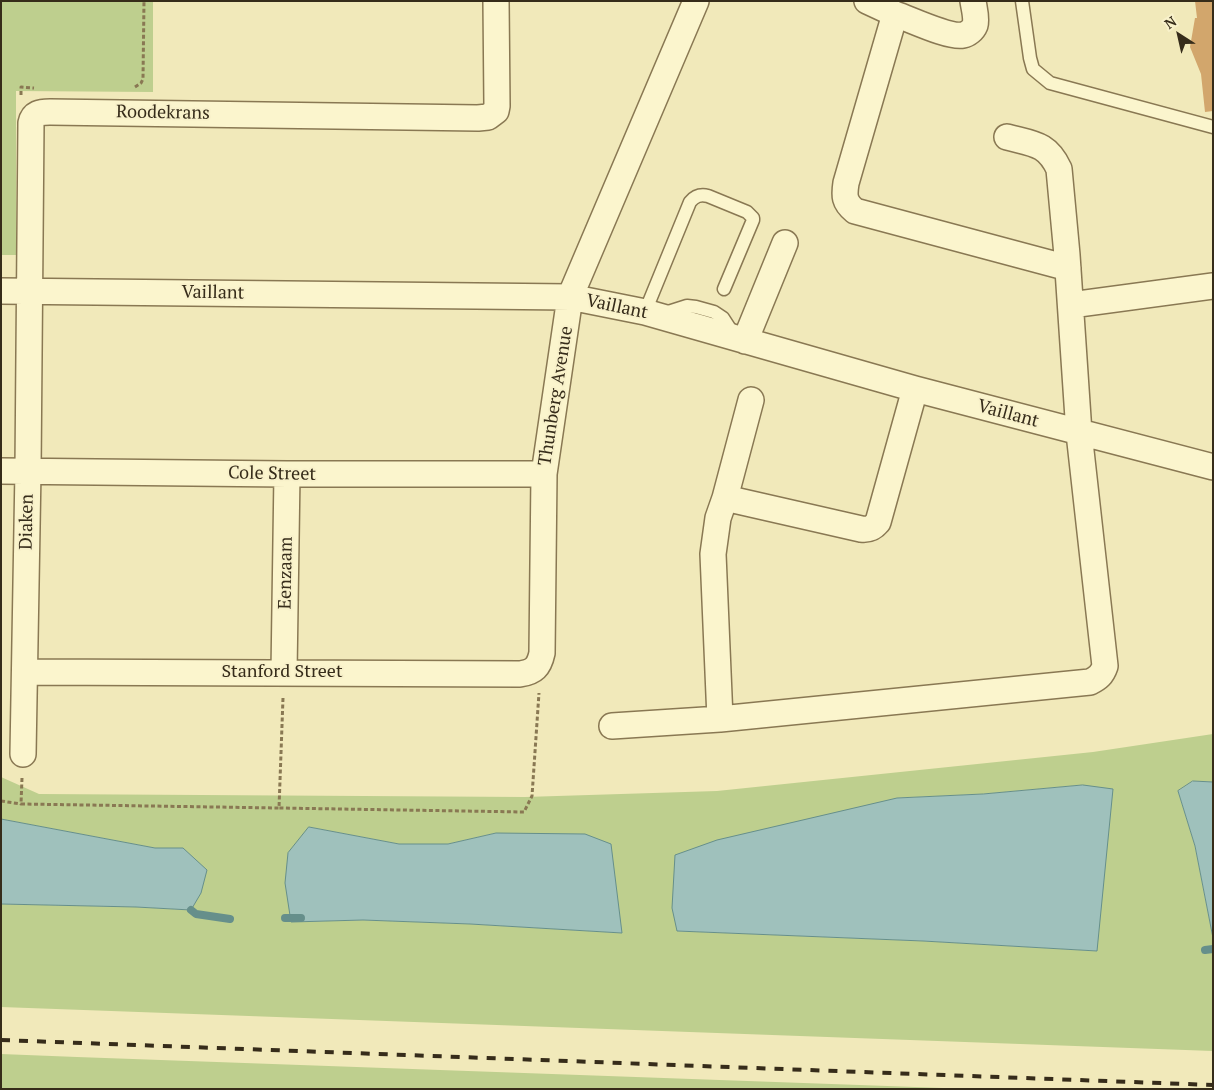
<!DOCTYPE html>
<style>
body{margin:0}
#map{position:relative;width:1214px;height:1090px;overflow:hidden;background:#f1e9ba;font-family:"PT Serif",serif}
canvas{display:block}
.frame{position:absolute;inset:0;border:2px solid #362c1a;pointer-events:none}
.north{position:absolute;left:1154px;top:10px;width:50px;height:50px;-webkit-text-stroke:4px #f8f1ca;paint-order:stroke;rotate:325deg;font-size:14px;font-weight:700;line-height:20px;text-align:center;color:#362c1a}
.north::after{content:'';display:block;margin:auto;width:18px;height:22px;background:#362c1a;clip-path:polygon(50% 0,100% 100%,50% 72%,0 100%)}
</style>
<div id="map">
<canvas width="1214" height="1090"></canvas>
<div class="frame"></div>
<div class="north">N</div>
</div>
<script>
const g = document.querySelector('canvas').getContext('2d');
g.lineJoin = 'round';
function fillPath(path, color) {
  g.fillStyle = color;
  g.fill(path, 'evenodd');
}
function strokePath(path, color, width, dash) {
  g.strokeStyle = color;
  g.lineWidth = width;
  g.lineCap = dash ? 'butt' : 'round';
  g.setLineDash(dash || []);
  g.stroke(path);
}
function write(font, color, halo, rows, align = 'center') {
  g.font = font + ' "PT Serif",serif';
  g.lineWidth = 4;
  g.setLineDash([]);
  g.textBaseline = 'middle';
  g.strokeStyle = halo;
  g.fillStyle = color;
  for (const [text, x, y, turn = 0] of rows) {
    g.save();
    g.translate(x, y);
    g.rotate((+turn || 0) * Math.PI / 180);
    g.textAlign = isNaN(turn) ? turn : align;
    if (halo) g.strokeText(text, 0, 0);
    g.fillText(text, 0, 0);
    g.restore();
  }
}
fillPath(new Path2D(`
 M1,1H153V92L16,91V255H1Z
 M1213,734V782L1193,781L1178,791L1195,846L1213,938V1051L1,1007V904L136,907L191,910L183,848H155L1,819V777L39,794L525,797L717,791L1093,752ZM1083,785L1097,951L923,941L677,931L897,798L983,794ZM309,827L399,844H448L496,833L622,933L470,924L363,920L291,922Z
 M1,1054L77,1057L971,1089H1Z`), '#becf8e');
const water = new Path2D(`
 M1193,781L1213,782V938L1195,846L1178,791Z
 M1083,785L1113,789L1097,951L923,941L677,931L672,908L675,855L717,840L897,798L983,794Z
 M1,819L155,848H183L207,870L201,893L191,910L136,907L1,904Z
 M309,827L399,844H448L496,833L585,834L611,844L622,933L470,924L363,920L291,922L285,883L288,853Z`);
fillPath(water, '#9fc1bc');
strokePath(water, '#668f8b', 1);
strokePath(new Path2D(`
 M191,910L196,914L230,919
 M285,918H301
 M1205,950L1213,949`), '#668f8b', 8);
fillPath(new Path2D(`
 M1195,1H1213V111L1205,112L1201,74L1190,47L1195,18H1197Z`), '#d2a66c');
const lane = new Path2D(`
 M1022,1L1030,58L1033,69L1050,83L1213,127
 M645,312L690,202C695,196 700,194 708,196L747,212L753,218V220L724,289
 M662,314L687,306L696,307L714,312L723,318L734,335`);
const street = new Path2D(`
 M867,1L895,14
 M973,1C974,8 977,18 975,25C973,30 968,34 963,35C949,38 910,19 895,14L846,183C844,196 844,202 855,211L1068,268
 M1,291L570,297L645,312L915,389L1213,467
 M1071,305L1213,286
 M745,341L785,243
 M915,389L878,522C873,528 869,530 861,529L725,498L718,518L713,554L720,719L1090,682C1098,678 1102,675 1105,666L1079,433L1067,255L1059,169C1047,143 1033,144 1007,137
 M1,471L287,474H544
 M725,498L751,400
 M25,672L520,674C534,672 539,667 542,653L544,474L570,297L696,1
 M284,672L287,474
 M612,726L720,719
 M23,754L28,470L31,123C33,113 40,112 50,112L478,118L488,117L496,111L497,106L496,1`);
strokePath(lane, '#897853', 15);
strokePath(street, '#897853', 28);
strokePath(new Path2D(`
 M135,87L141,83L143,79L144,1
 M21,95V87L34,88
 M283,698L279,808L524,812L532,796L539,693
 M22,778L21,804L279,808
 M1,801L21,804`), '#897853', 3, [4, 2.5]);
strokePath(lane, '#fbf5cd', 12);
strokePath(street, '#fbf5cd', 25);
strokePath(new Path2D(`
 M1,1040L1213,1085`), '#362c1a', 4, [9, 9]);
write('18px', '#362c1a', '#f8f1ca', [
 ["Roodekrans",163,113,1],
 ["Vaillant",213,293,1],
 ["Vaillant",617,307,12],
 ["Thunberg Avenue",556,396,-81],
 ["Vaillant",1008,414,15],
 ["Cole Street",272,474,1],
 ["Diaken",27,522,-89],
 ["Eenzaam",286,573,-89],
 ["Stanford Street",282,672]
]);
</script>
